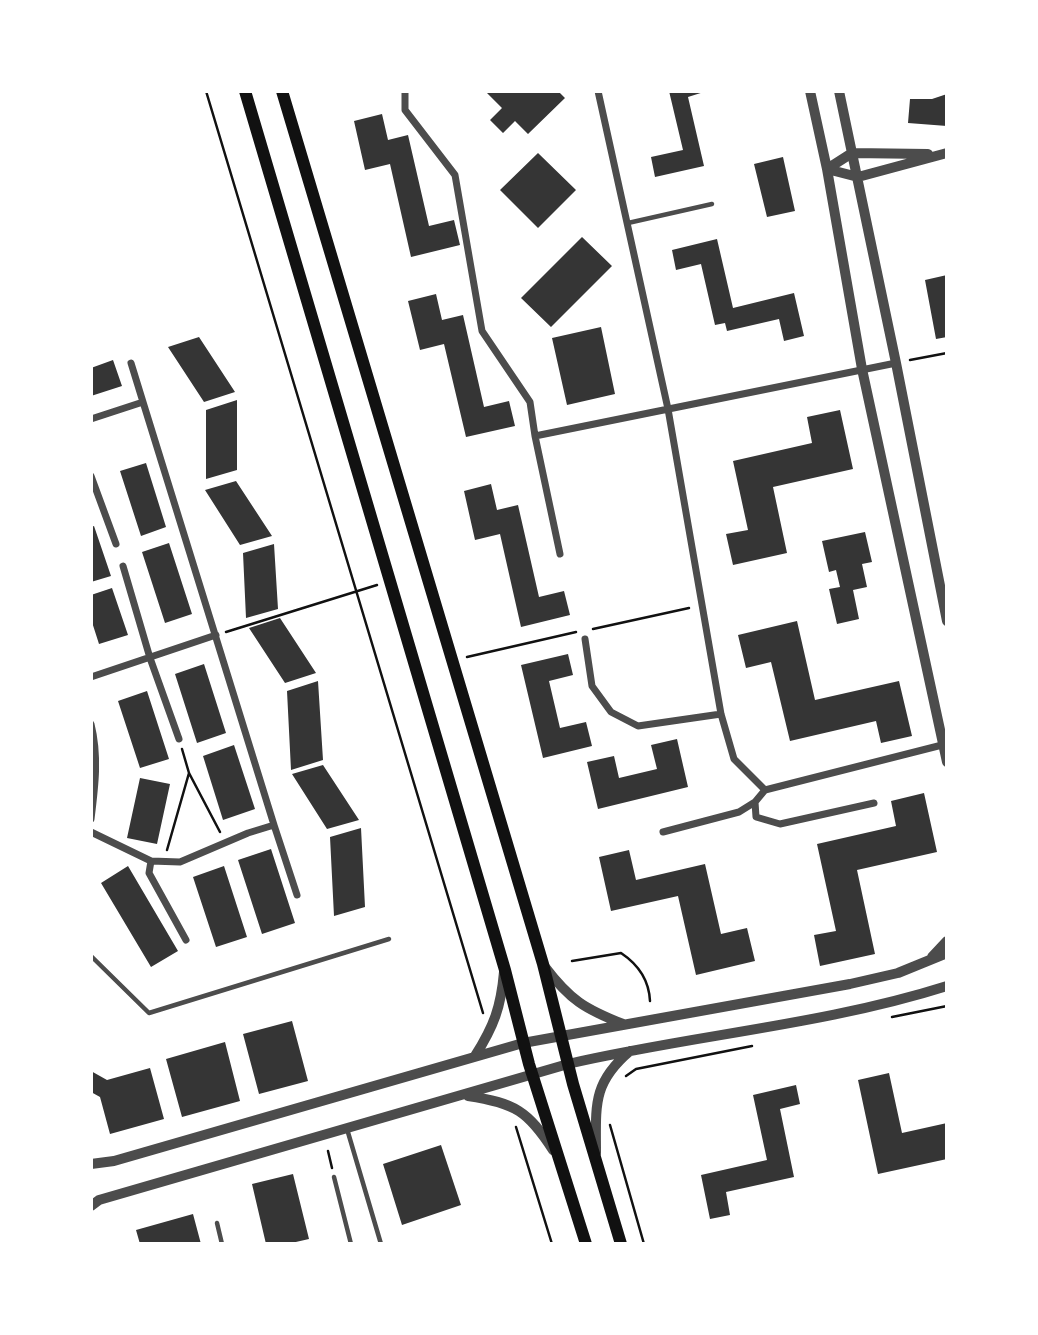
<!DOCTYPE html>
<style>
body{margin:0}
#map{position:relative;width:1038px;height:1335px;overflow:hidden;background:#fff;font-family:"Asap Condensed",sans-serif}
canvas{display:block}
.frame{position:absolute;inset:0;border:93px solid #fff;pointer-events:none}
</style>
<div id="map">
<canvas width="1038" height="1335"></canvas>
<div class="frame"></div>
</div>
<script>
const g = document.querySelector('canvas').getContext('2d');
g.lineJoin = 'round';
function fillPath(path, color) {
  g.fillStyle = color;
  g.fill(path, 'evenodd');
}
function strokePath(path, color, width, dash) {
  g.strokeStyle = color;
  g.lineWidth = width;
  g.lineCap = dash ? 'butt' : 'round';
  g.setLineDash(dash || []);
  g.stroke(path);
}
fillPath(new Path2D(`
 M490,91H558L565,98L528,134L515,121L503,133L490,120L502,108L487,93Z
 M669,91H707L688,97L704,166L655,177L651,157L683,150Z
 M947,94V126L908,123L910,99H932Z
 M382,114L388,140L408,135L429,226L454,220L460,245L411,257L390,164L365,170L354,121Z
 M538,153L576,190L538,228L500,190Z
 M783,157L795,211L767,217L754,164Z
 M582,237L612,266L551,327L521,298Z
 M717,239L733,308L794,293L804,336L784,341L779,319L727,331L725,323L715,325L701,264L676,270L672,250Z
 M947,275V337L936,339L925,280Z
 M436,294L442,320L463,315L484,407L509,401L515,426L466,437L444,344L420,350L408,301Z
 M601,327L615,394L567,405L552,338Z
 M199,337L235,392L204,402L168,347Z
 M113,360L122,386L91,396V368Z
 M237,400V470L206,479V410Z
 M840,410L853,469L773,487L787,553L733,565L726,534L748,530L733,461L812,443L807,417Z
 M146,463L166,527L141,536L120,471Z
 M236,481L272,536L240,545L205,490Z
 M491,484L497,510L518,505L539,597L564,591L570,615L521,627L500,534L475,540L464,491Z
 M94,526L111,576L91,582V527Z
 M865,532L872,562L862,564L867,587L853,590L859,619L837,624L829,589L840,587L836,570L829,572L822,541Z
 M169,543L192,614L165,623L142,552Z
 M274,544L278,609L246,618L243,553Z
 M112,588L128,635L99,644L91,619V595Z
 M280,618L316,673L285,683L249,628Z
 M797,621L815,700L899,681L912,736L881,743L876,721L790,741L771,662L746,668L738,635Z
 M568,654L573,675L549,681L560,728L586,722L592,746L543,758L521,665Z
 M204,664L226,733L197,743L175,674Z
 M318,681L323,760L291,770L287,691Z
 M147,691L169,759L140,768L118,701Z
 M677,739L688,787L598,809L587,762L614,756L619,778L657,769L651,745Z
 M234,745L255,809L223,820L203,756Z
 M323,765L359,820L327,829L292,774Z
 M140,778L170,784L157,844L127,838Z
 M924,793L937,852L857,870L875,954L820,966L814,935L836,931L817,844L896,826L891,801Z
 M361,828L365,907L334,916L330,837Z
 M271,849L295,923L262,934L238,860Z
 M629,850L636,880L705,864L721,934L747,928L755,961L696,975L678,896L611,911L599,857Z
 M128,866L178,951L151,967L101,883Z
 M224,866L247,937L216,947L193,877Z
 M292,1021L308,1081L259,1094L243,1034Z
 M225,1042L240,1101L182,1117L166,1059Z
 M150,1068L164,1119L110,1134L100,1097L91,1092V1071L107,1080Z
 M889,1073L902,1133L947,1123V1159L878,1174L858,1080Z
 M796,1085L800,1104L780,1109L794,1177L726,1192L730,1215L710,1219L701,1175L767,1160L753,1095Z
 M441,1145L461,1205L402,1225L383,1164Z
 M293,1174L309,1239L287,1244H266L252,1184Z
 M193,1214L201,1244H140L136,1230Z`), '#353535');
strokePath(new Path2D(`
 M206,91L483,1013
 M910,360L947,353
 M593,629L689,608
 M226,632L377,585
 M467,657L576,632
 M182,749L189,773L220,832
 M167,850L189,773
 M572,961L621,953C639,965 649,980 650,1001
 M892,1017L947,1006
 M626,1076L636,1069L752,1046
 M610,1125L644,1244
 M516,1127L552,1244
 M328,1151L332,1168`), '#111', 2.5);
strokePath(new Path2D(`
 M628,223L712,204
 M91,956L149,1013L389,939
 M347,1129L381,1244
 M334,1177L351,1244
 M217,1223L222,1244`), '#4c4c4c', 4.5);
strokePath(new Path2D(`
 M405,91V110L455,175L482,331L530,402L535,436L560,554
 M598,91L668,409L721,714L734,759L765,790L946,744
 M131,363L143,402
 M91,419L143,402L274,825L248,833L180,862L151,861L91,832
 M535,436L896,363
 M91,476L116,544
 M123,566L150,658L179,739
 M585,639L592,686L611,712L638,726L721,714
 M91,677L216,635
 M91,724C99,756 95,787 91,819
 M765,790L755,802L756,817L780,824L874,803
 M274,825L297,895
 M663,832L739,812L755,802
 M151,861L149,873L186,940`), '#4c4c4c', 7);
strokePath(new Path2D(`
 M810,91L827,169L862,369L947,762
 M839,91L896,363L947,621
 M827,169L858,177L947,153
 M827,169L852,153L928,154
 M932,957L947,941
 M545,967C570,1000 585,1009 623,1024
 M475,1056C494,1026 501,1007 504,972
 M468,1096C515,1103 528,1111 553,1150
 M596,1153C596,1106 592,1083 630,1051
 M91,1164L114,1161L523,1043L850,984L898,973L947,953
 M91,1206L99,1200L568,1064C693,1035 824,1025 947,986`), '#4c4c4c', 10);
strokePath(new Path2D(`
 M245,91L505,970L529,1064L586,1244
 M282,91L543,964L573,1084L621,1244`), '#111', 12);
</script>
